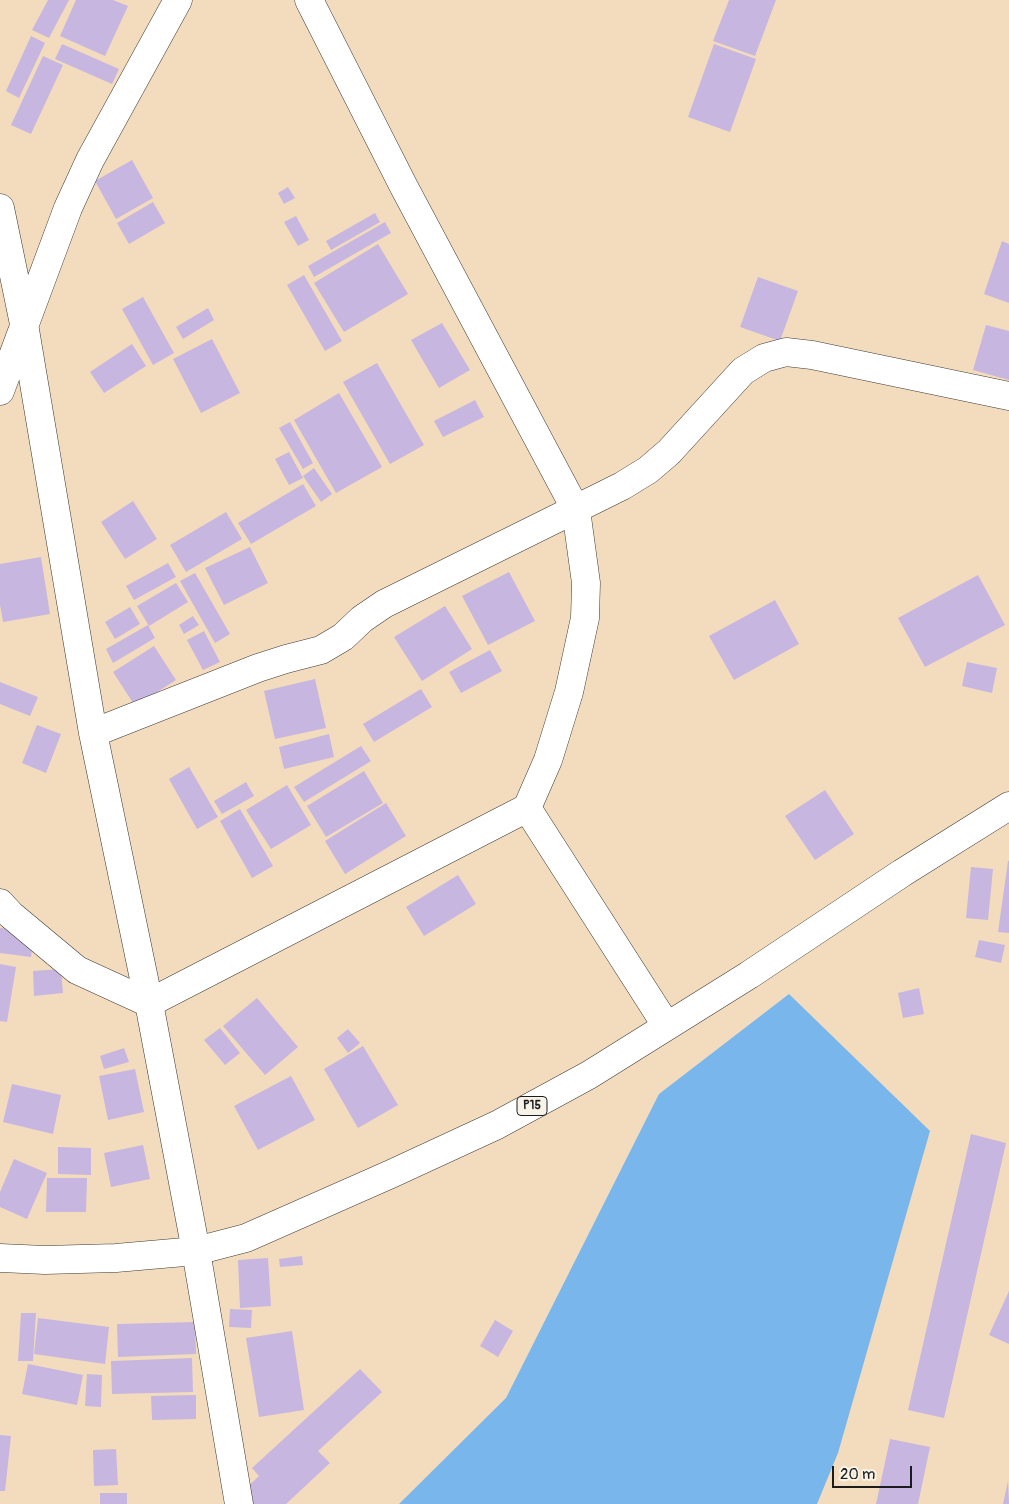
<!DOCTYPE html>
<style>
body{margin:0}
#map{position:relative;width:1009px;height:1504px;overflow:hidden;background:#f3dcbd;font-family:Pangolin,sans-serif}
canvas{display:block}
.scale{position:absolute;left:832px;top:1466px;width:80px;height:22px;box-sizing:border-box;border:2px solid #1c1c1c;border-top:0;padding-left:6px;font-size:15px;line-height:18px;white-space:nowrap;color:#1c1c1c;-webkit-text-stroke:4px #f7f3e8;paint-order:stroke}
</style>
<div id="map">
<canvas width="1009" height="1504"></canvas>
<div class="scale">20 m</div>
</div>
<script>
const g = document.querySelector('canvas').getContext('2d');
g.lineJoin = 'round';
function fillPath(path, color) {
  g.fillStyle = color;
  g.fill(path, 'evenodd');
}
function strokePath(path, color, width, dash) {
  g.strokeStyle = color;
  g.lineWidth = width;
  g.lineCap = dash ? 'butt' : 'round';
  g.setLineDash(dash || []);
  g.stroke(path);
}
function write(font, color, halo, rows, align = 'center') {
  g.font = font + ' Pangolin,sans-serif';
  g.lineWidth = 5;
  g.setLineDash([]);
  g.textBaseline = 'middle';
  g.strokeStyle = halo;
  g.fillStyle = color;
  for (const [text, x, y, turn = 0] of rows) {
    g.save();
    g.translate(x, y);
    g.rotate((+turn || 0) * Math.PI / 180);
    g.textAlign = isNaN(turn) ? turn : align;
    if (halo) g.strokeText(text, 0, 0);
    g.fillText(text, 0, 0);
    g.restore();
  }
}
fillPath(new Path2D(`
 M789,994L930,1131L838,1453L817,1504H399L506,1398L659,1094Z`), '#78b6eb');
fillPath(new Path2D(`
 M48,0H69L49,38L32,30Z
 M76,0H113L128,6L105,56L60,36Z
 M729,0H776L755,56L713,41Z
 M31,36L45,43L19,98L6,91Z
 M62,44L119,69L112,84L55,59Z
 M714,44L756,59L730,132L688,117Z
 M43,56L63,65L31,134L11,125Z
 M132,160L153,198L116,219L95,181Z
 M288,187L295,198L284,204L278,193Z
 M153,202L165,223L129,244L117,223Z
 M375,213L380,222L331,250L326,241Z
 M296,216L309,240L298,246L284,222Z
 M385,222L391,233L314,277L308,266Z
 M1002,241L1009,244V303L984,294Z
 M378,244L408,294L344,332L314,283Z
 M304,275L342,341L325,351L287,285Z
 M758,277L798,291L780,341L740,327Z
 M143,297L174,353L153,365L122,309Z
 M208,308L214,320L183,339L176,327Z
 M442,323L470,370L439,388L411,340Z
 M986,325L1009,331V380L973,370Z
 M212,339L240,393L201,413L173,359Z
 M132,344L146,366L104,393L90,372Z
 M377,363L424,445L390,464L343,382Z
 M339,393L382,467L336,493L294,420Z
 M475,400L484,417L443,437L434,421Z
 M290,422L313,463L303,469L279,428Z
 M289,452L303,478L289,485L275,459Z
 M314,468L332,494L321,502L303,476Z
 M303,484L316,506L251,544L238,523Z
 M133,501L157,539L125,559L101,522Z
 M226,512L242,539L186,572L170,545Z
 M250,547L268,583L224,605L205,568Z
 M41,557L50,614L3,622L0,605V564Z
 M168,563L176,577L134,600L126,586Z
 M509,572L535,621L488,645L462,596Z
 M195,573L230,634L215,643L180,581Z
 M978,575L1005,625L925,667L898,618Z
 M176,583L188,602L149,626L137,606Z
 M775,600L799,644L734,680L709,636Z
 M445,606L472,649L422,681L394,637Z
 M130,607L140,624L115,639L105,622Z
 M193,616L199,625L184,634L179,625Z
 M148,625L155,638L113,663L106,649Z
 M204,631L220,662L203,670L187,640Z
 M154,646L176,680L135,706L113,672Z
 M490,650L502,671L461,693L449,672Z
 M967,662L997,668L992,693L962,686Z
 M315,679L326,728L275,739L264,691Z
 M0,682L38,697L30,716L0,704Z
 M421,689L432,707L374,742L363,724Z
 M37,725L61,734L46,773L22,763Z
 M329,734L334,757L284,769L279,747Z
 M361,746L371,761L304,802L294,787Z
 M189,767L218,817L197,829L169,779Z
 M364,771L383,803L326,837L307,806Z
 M246,782L254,796L222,814L214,801Z
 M287,785L311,825L271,849L246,810Z
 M825,790L854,834L815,860L785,816Z
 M386,803L406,836L345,874L325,841Z
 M240,809L273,866L252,878L220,821Z
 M1008,861H1009V933L998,932Z
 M971,867L993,869L988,920L966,918Z
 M458,875L476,904L424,936L406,907Z
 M0,928L34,931L31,957L0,953Z
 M979,940L1005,945L1001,963L975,957Z
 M0,964L16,967L7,1022L0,1021Z
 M61,969L63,993L34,996L33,971Z
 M919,988L924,1014L903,1018L898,993Z
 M257,998L298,1047L265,1075L223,1026Z
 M220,1028L240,1053L225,1065L204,1040Z
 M348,1029L360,1043L348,1053L337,1038Z
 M363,1046L398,1105L358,1128L324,1069Z
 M124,1048L129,1062L104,1069L100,1056Z
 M135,1069L144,1112L108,1120L99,1076Z
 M291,1076L315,1120L258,1150L234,1106Z
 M12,1084L61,1095L53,1134L3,1122Z
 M971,1134L1006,1143L944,1418L908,1410Z
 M143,1145L150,1179L111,1187L104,1153Z
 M58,1147L91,1148V1175L58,1174Z
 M14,1159L47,1173L27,1219L0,1207V1192Z
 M47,1178H87L86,1212H46Z
 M302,1256L303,1265L280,1267L279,1259Z
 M268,1258L271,1306L240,1308L238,1260Z
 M1009,1291V1344L989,1335Z
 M230,1309L252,1310L251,1328L229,1327Z
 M21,1313H36L33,1361H18Z
 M38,1318L109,1327L105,1364L34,1354Z
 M495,1320L513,1331L498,1357L480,1346Z
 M195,1322L196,1354L118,1357L117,1324Z
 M292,1331L304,1410L259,1417L246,1338Z
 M192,1358L193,1392L112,1394L111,1361Z
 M28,1364L83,1375L77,1405L22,1394Z
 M360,1369L382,1392L318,1451L330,1463L286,1504H251L241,1493L259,1476L252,1468Z
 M87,1374L102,1375L101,1407L85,1406Z
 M196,1395V1419L152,1420L151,1396Z
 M0,1435L11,1436L5,1491H0Z
 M890,1439L930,1447L918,1504H876Z
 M116,1449L118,1485L94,1486L93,1450Z
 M1008,1481L1009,1504H1003Z
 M100,1493H127V1504H100Z`), '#c7b6e0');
const street = new Path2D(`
 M0,208L24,324L93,733L149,1003L196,1251L239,1504
 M0,391L68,208L90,160L178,0
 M93,733L258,668L286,659L321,650L343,637L362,619L384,604L622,486L648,470L669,452L743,371L764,358L786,352L812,355L1009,396
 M527,808L666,1025
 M0,903L11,915L77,970L149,1003L527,808L548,760L569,692L585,618L586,583L576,510L404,187L309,0`);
const primary = new Path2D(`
 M0,1258L45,1260L116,1258L196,1251L246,1238L391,1174L497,1125L589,1075L749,975L902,873L1009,806`);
strokePath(street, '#3c3934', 29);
strokePath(primary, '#3c3934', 29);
strokePath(street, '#fff', 28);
strokePath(primary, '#fff', 28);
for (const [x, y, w] of [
 [532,1106,30]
]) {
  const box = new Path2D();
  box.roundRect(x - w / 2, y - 9.5, w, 19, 4);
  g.fillStyle = '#f7f3e8';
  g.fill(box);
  strokePath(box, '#1c1c1c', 1);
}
write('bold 12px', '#1c1c1c', null, [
 ["P15",532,1106]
]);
</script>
